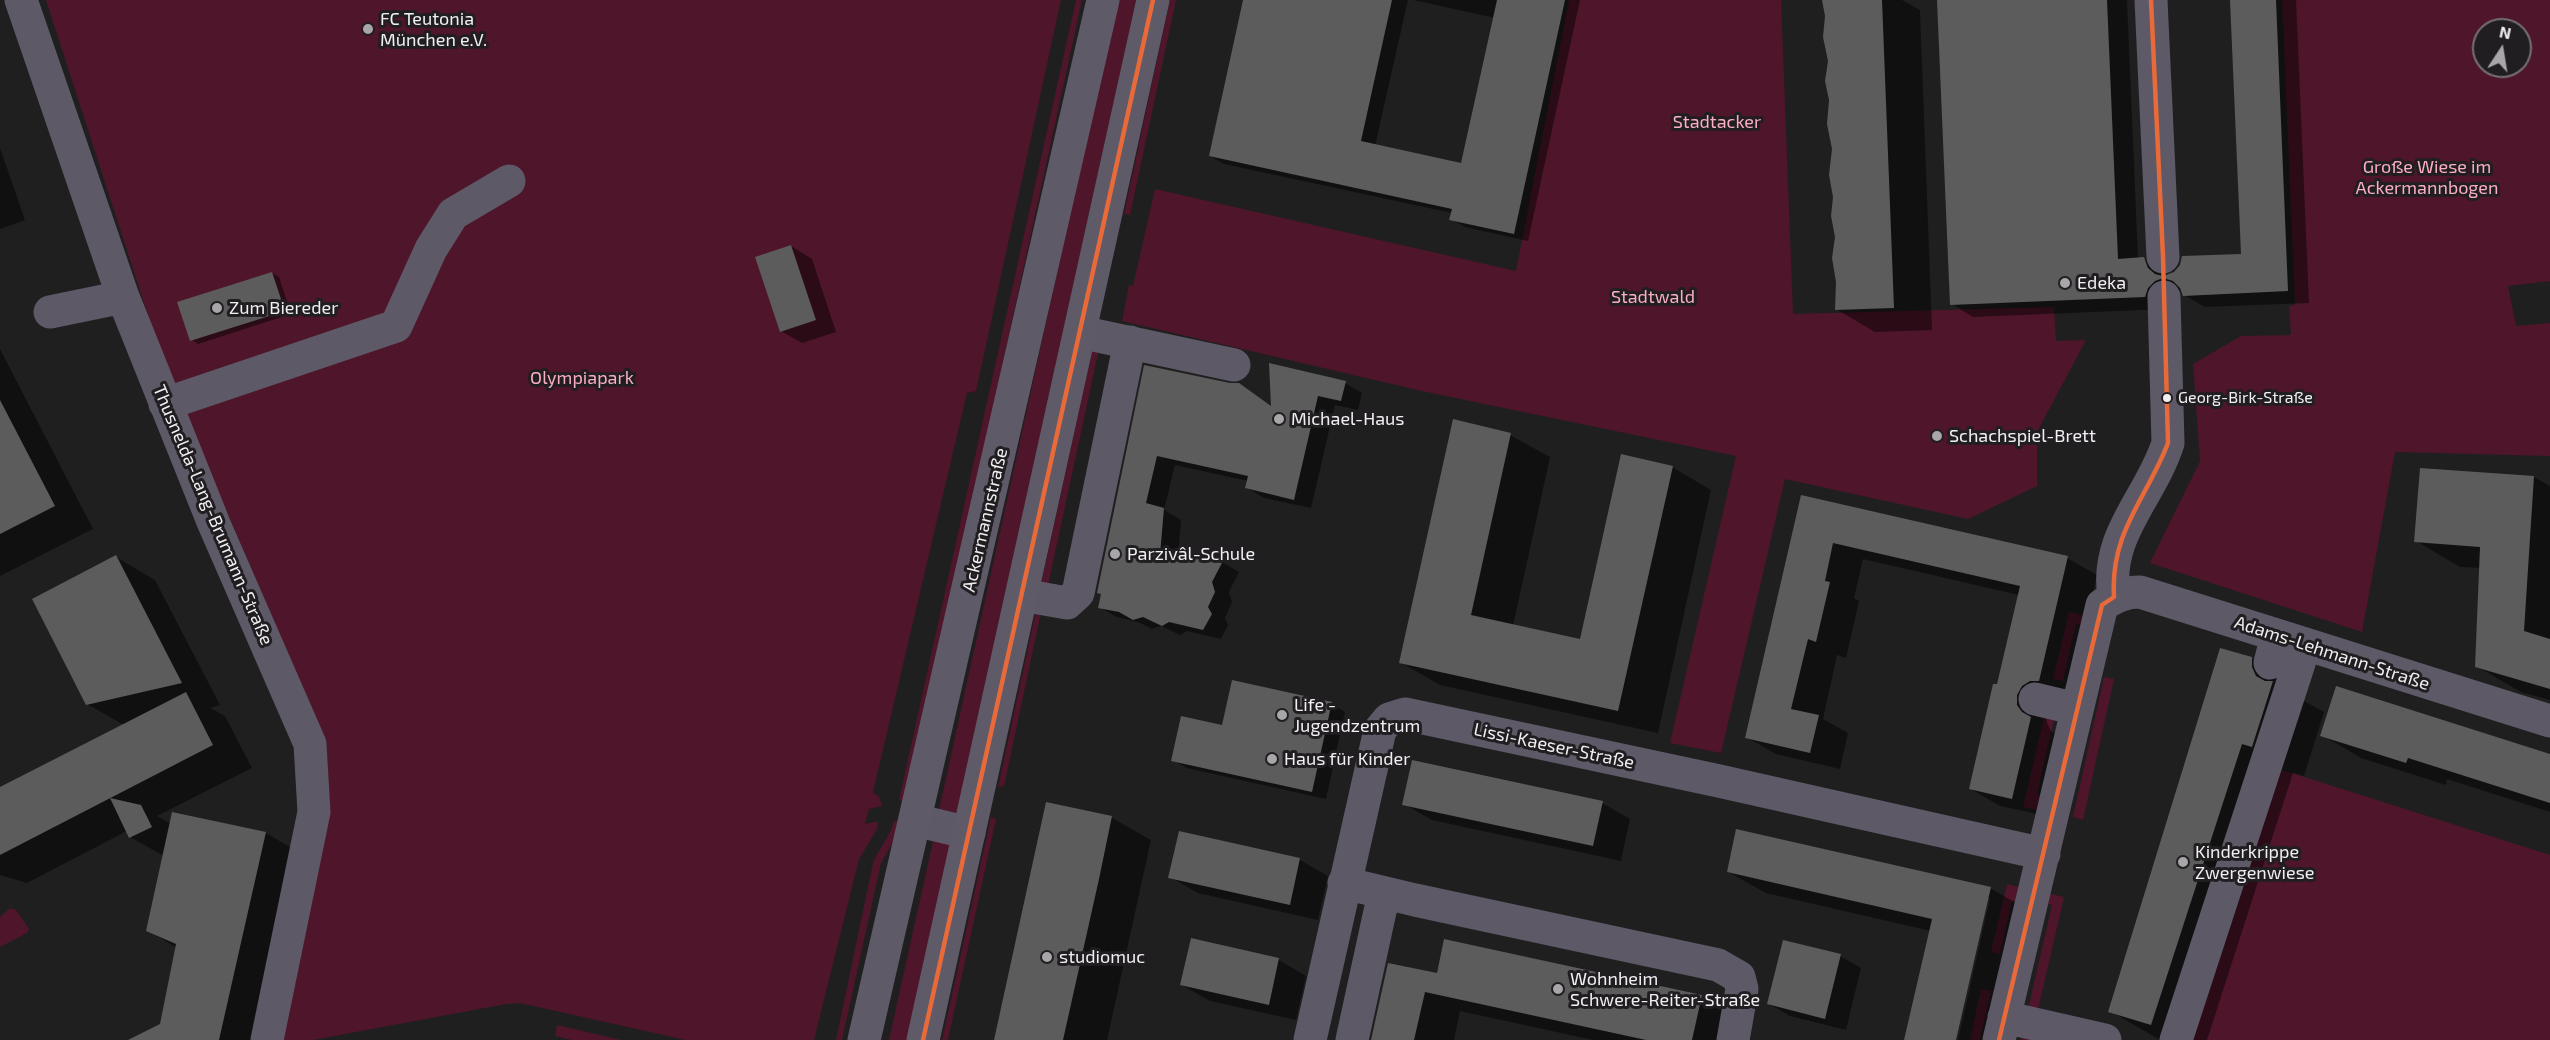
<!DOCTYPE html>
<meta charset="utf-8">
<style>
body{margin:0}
#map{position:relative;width:2550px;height:1040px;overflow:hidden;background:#201f20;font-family:"Exo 2",sans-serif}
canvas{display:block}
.north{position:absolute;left:2472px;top:18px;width:60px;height:60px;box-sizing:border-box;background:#201e21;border:2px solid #747274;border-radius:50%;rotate:12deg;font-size:16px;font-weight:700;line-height:24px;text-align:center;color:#f1eff1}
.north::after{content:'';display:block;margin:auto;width:21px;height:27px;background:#a8a6a8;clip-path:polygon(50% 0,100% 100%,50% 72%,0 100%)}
</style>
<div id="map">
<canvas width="2550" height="1040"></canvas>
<div class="north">N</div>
</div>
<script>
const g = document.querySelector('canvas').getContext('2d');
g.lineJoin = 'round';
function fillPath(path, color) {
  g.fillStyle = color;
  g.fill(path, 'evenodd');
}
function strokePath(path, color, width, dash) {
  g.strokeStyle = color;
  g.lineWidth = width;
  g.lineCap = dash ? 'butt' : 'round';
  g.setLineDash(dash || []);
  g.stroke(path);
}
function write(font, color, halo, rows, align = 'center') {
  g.font = font + ' "Exo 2",sans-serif';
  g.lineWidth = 6;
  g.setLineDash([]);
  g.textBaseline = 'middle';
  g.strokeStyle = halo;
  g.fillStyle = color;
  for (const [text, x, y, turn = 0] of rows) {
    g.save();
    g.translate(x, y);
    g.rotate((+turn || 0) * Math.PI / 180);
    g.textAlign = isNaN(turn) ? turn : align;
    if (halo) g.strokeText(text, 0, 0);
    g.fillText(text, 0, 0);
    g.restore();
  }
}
fillPath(new Path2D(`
 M46,0H1061L976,391L967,393L873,792L879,797L882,806L869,809L865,824L878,821L877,829L859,859L814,1040H686L520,1003L506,1004L313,1040H282L330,805L326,741L167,374Z
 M1076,0H1082L907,802L899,800Z
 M1117,0H1136L957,813L939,810Z
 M1170,0H1176L1130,215L1124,214Z
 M1569,0H1781L1793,314L2054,307L2056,341L2086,340L2037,432V486L1968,519L1785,479L1721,753L1670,743L1736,456L1422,391L1122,321L1129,285L1133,286L1155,189L1516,271Z
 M2282,0H2550V281L2508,286L2516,326L2550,323V456L2395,452L2362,632L2150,563L2200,461L2193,364L2241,336L2291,335L2289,306L2295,305ZM2484,30H2520V66H2484Z
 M1094,343L1100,344L1047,590L1040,589Z
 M1042,608L1004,786L998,787L1036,611Z
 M2069,612L2086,616L2084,625L2076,624L2063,681L2053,679Z
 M2104,677L2114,679L2083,820L2073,817Z
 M2045,713L2055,715L2037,794L2044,796L2041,811L2023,807Z
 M2276,768L2550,855V1040H2192Z
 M991,817L996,819L948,1040H942Z
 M894,821L901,822L898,833L881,863L842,1040H836L873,863C879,848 890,837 894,821Z
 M935,832L952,835L907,1040H889Z
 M2007,884L2023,888L2020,902L2012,901L2000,954L1991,952Z
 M2047,893L2064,897L2031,1040H2021L2052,905L2045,903Z
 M10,908L16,910L29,929L27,933L0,947V917Z
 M1981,989L1991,991L1980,1040H1970Z
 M557,1025L621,1040H572L555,1036Z`), '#4f152a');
fillPath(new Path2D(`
 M1244,0H1408L1375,146L1462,165L1495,18L1413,0H1580L1528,241L1465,227L1451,219L1452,213L1224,164L1210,156Z
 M1823,0H1902L1920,10L1932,330L1875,332L1836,309L1837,237L1827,16Z
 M1939,0H2127L2138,259H2144L2165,271L2167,276L2243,255L2232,0H2296L2309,303L2205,307L2184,295L2183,290L2176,292L2166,309L1973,317L1952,304Z
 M0,148L25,220L0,229Z
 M791,246L812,259L836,332L802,343L781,331Z
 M272,273L279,277L291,314L198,344L192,340Z
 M0,349L93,529L0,576Z
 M1146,367L1230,385L1238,384L1273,407L1345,383L1362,393L1358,410L1335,405L1311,508L1264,498L1247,488L1248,481L1175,465L1164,510L1181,520L1178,558L1222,562L1239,572L1229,592L1232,602L1225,618L1228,625L1221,639L1187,631L1180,635L1161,626L1152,629L1138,622L1117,617L1099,607Z
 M1510,435L1550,457L1513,626L1581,641L1672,467L1711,490L1658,733L1440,685L1400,662Z
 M2534,477L2550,486V700L2521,692L2476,666L2481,568L2460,567L2416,541Z
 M1802,497L2067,558L2097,575L2069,697L2046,713L2047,723L2051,731L2060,736L2042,815L2000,806L1971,789L1998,686L2019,595L1863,559L1854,598L1859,601L1846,658L1837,655L1823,719L1848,733L1840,769L1776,754L1746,737Z
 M116,557L155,580L220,705L210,708L225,716L252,768L157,816L171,824L173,813L266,833L305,856L263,1040H131L161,1025L177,948L147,930L164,856L130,837L127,831L27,883L0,875V788L124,725L87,704Z
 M2252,659L2303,689L2304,701L2324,712L2304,776L2293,773L2207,1040H2160L2110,1011Z
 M1331,704L1345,712L1326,799L1187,768L1173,760L1223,727Z
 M2322,735L2550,755V812L2447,779L2446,785L2361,758Z
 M1602,803L1630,819L1621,861L1432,820L1404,804Z
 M1048,804L1112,818L1151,840L1107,1040H996Z
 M1180,833L1300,860L1328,876L1318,920L1198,893L1170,877Z
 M1728,872L1990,888L2028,910L1998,1040H1958L1990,898H1987L1954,1040H1906L1931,931L1766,893Z
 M1445,941L1702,997L1737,1017L1733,1040H1593L1460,1011L1454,1040H1373L1438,975Z
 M1840,956L1861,968L1846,1030L1790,1016L1769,1004Z
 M1279,960L1306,976L1296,1020L1210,1001L1182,985Z`), '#0007');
fillPath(new Path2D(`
 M1243,0H1392L1361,141L1461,163L1497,0H1565L1514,234L1449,220L1452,209L1209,156Z
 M1822,0H1882L1894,308L1835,310L1836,282L1832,258L1835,237L1831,216L1833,197L1829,175L1832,149L1827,124L1829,100L1825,81L1828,61L1823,37L1825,16Z
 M1937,0H2107L2118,259L2144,257L2148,268L2155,274L2163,276L2174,272L2180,265L2182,256L2241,254L2230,0H2276L2288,291L2183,296L2180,288L2173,281L2163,278L2155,281L2148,288L2145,297L1950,305Z
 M791,245L816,320L780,332L755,257Z
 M272,272L285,311L190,341L177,302Z
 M1269,363L1346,381L1341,401L1318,396L1294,500L1245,488L1248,476L1157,456L1146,503L1164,508L1160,555L1223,561L1212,582L1215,592L1208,607L1212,614L1203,630L1169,622L1162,626L1143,617L1133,620L1119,612L1098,608L1101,594L1097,593L1144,365L1230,383H1239L1271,406Z
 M0,400L55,506L0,534Z
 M1453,419L1511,433L1471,615L1580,639L1621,454L1673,466L1618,711L1399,663Z
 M2420,468L2534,476L2524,631L2550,639V689L2475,667L2480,547L2414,542Z
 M1801,495L2068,556L2039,681H2030L2022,686L2017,695V705L2022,712L2031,717L2012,799L1969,789L1993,684H1997L2020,586L1833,543L1825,581L1830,582L1816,642L1808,639L1791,709L1819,715L1810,753L1745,738Z
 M116,555L182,683L86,705L32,599Z
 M2220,648L2252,657V667L2256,676L2265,681H2273L2252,747L2242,744L2151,1025L2108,1012Z
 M1232,680L1332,702L1312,792L1171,761L1181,716L1222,725Z
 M2336,686L2550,754V803L2408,758L2406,763L2320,736Z
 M186,692L213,745L0,855V787Z
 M1412,760L1603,801L1593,846L1402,805Z
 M110,798L141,805L152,827L129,838Z
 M1046,802L1112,816L1099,879L1063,1040H994Z
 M172,812L266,832L219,1040H128L160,1024L176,944L146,931Z
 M1736,829L1991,887L1956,1040H1904L1932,919L1727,872Z
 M1179,831L1300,858L1290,905L1168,878Z
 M1191,938L1279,958L1269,1005L1180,985Z
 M1444,939L1702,995L1692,1040H1646L1425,992L1414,1040H1371L1388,963L1437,973Z
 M1783,940L1841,954L1825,1019L1767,1004Z`), '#5c5c5c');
strokePath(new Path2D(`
 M21,0L123,297L214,524L310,744L314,812L267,1040
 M2151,0L2163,257
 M50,312L123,297
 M1080,332L1234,365
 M165,404L396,326L431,249L453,214L509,181
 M1022,595L1067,603L1078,593L1130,342
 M2114,597C2104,535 2150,499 2168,443L2164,297
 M2270,663L2277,636
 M2035,699L2077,709
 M915,820L969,833
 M1344,883L1415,900L1718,965L1739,977L1742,989L1733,1040
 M2004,1017L2105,1040
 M1310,1040L1380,730L1389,719L1405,714L1719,781L2044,854
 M1352,1040L1384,893
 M1999,1040L2102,605C2115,597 2124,592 2140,592L2550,721
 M2176,1040L2305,645`), '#5d5967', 33);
strokePath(new Path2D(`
 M864,1040L1103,0
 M923,1040L1153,0`), '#5e5a67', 33);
strokePath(new Path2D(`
 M923,1040L1153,0
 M1999,1040L2102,605L2114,597C2110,532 2146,500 2168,443L2163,257L2151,0`), '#e86a3a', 4.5);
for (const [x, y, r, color] of [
 [368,29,6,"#a8a6a8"],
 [2065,283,6,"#a8a6a8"],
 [217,308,6,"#a8a6a8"],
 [2167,398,5,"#f1eff1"],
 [1279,419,6,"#a8a6a8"],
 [1937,436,6,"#a8a6a8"],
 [1115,554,6,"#a8a6a8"],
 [1282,715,6,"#a8a6a8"],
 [1272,759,6,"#a8a6a8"],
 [2183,862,6,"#a8a6a8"],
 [1047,957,6,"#a8a6a8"],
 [1558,989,6,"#a8a6a8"]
]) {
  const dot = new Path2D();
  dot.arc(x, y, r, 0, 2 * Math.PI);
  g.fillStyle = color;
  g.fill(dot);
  strokePath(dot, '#201e21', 2);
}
write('16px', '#f1eff1', '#201e21', [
 ["Georg-Birk-Straße",2178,398]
], 'left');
write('18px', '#f1eff1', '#201e21', [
 ["FC Teutonia",380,19],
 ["München e.V.",380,40],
 ["Edeka",2077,283],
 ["Zum Biereder",229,308],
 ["Michael-Haus",1291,419],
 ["Schachspiel-Brett",1949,436],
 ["Parzivâl-Schule",1127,554],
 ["Life -",1294,705],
 ["Jugendzentrum",1294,726],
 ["Haus für Kinder",1284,759],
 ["Kinderkrippe",2195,852],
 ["Zwergenwiese",2195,873],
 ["studiomuc",1059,957],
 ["Wohnheim",1570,979],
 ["Schwere-Reiter-Straße",1570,1000]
], 'left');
write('18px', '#fbadc2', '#201e21', [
 ["Stadtacker",1717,122],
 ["Große Wiese im",2427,167],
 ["Ackermannbogen",2427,188],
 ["Stadtwald",1653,297],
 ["Olympiapark",582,378]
]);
write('18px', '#f1eff1', '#201e21', [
 ["Thusnelda-Lang-Brumann-Straße",213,515,67],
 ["Ackermannstraße",985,520,-77],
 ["Adams-Lehmann-Straße",2332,653,18],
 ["Lissi-Kaeser-Straße",1554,746,12]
]);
</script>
